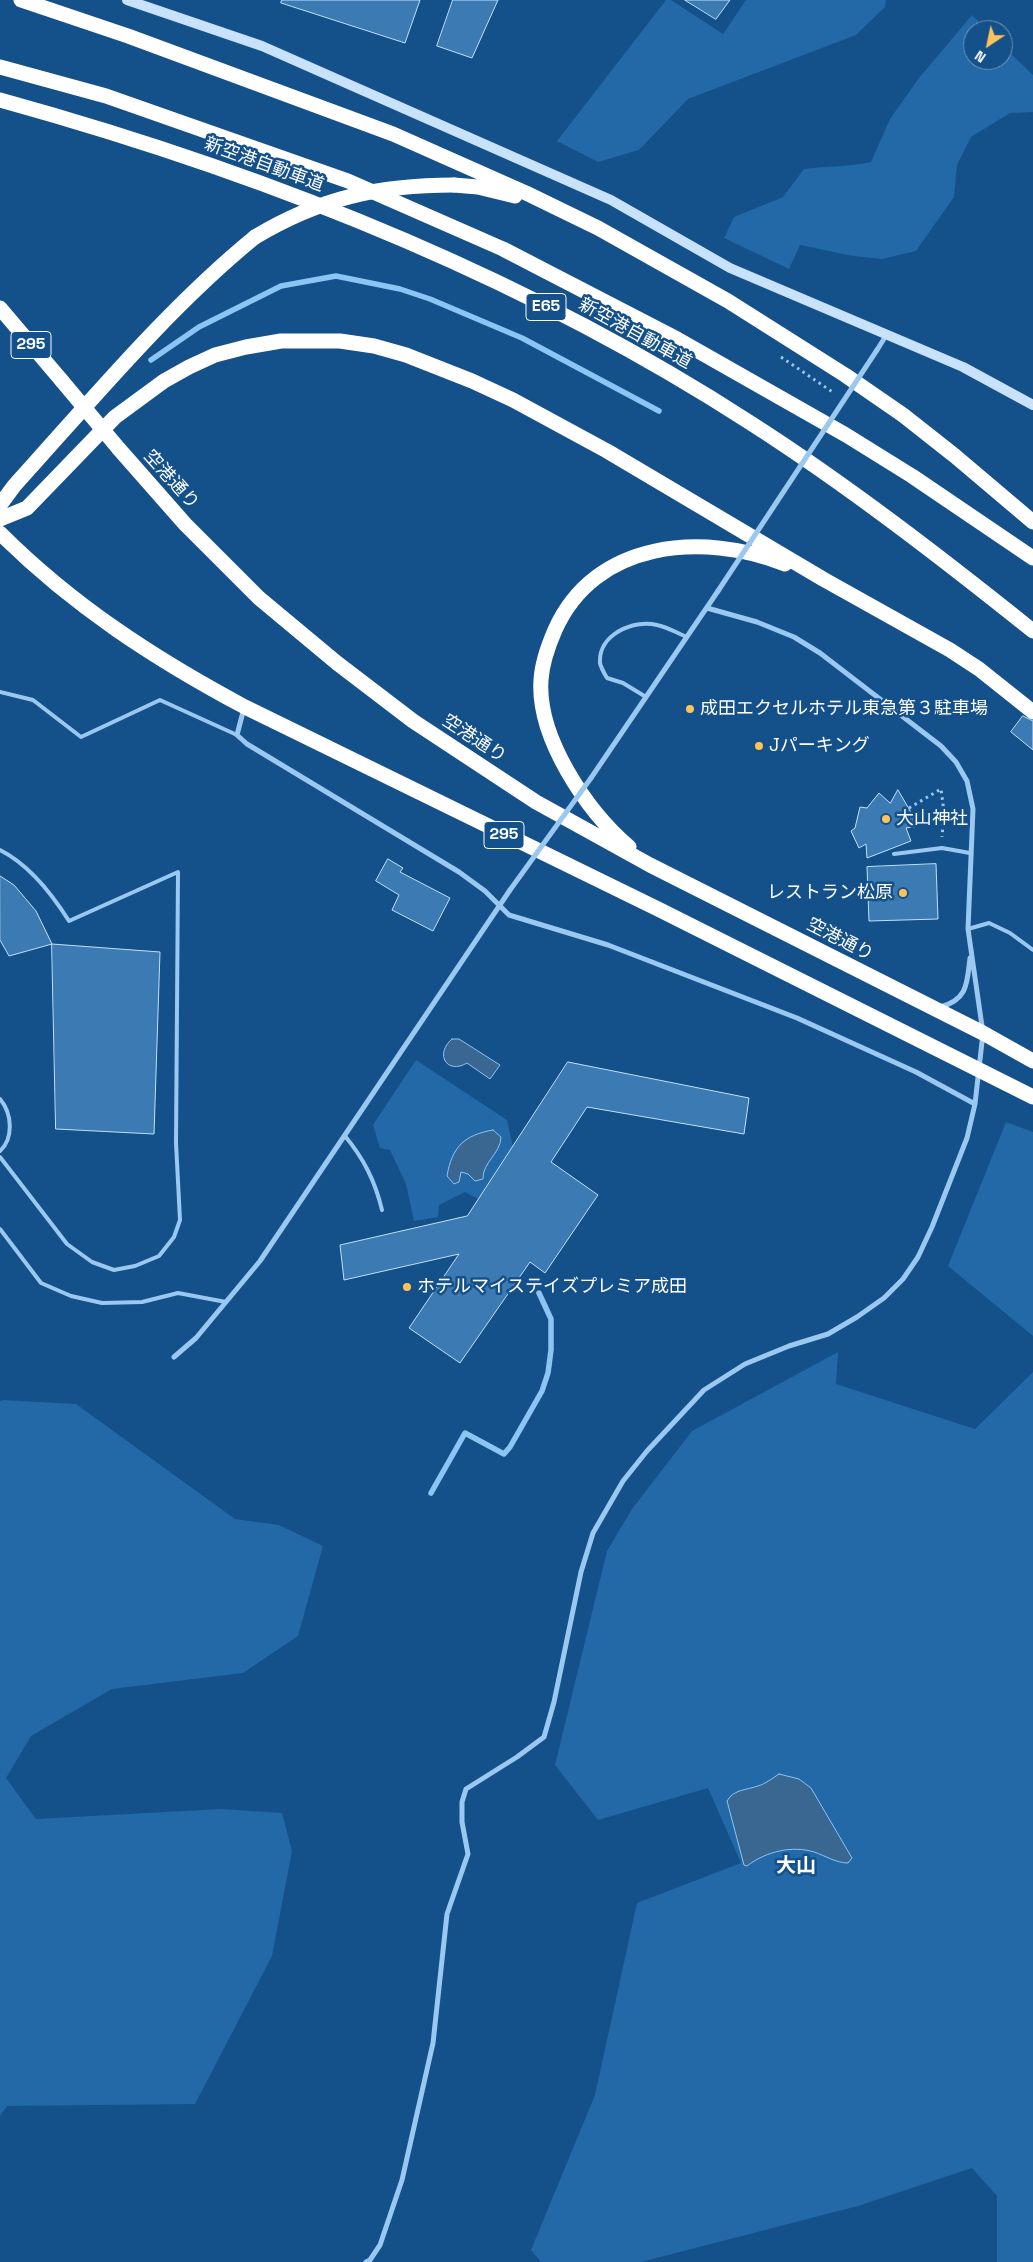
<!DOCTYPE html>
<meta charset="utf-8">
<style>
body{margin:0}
#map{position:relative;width:1033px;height:2262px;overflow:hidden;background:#14508a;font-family:"Space Grotesk",sans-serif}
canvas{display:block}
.north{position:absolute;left:963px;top:20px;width:50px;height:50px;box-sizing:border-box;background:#14508a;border:1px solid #7296b9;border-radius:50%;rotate:214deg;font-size:14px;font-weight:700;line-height:20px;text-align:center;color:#fff}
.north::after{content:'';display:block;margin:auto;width:18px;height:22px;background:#ffc359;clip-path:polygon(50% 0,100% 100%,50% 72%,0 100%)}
</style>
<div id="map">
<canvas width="1033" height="2262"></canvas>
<div class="north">N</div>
</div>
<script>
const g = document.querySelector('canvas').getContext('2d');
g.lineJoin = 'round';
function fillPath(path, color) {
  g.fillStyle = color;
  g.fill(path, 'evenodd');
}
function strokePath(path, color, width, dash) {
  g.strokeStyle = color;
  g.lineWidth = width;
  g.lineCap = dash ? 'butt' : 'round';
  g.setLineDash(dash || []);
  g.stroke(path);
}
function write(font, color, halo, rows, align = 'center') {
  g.font = font + ' "Space Grotesk","Noto Sans JP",sans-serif';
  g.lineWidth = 5;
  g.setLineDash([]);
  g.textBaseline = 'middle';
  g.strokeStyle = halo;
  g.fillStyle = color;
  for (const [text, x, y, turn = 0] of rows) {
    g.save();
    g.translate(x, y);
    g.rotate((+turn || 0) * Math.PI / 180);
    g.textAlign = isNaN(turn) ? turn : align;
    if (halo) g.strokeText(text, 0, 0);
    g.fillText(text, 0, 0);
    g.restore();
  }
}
fillPath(new Path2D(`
 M666,0H671L723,34L746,0H886L885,7L856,35L688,99L639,150L598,162L557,141Z
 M972,15L987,30H973V60H1003V46L1033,75V112L1010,113L971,137L957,165L954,197L916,251L882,259L853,256L800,245L789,269L724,238L734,217L783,197L804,169C826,166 849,167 871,162L890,119L919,78Z
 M416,1060L507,1120L513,1147L478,1199L465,1192L439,1205L438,1217L414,1221L406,1184L390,1150L380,1148L373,1125Z
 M1006,1122L1033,1132V1336L948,1266Z
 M838,1352L836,1384L975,1429L1033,1372V2262H997V2196L972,2168L858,2206L641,2262H541L531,2250L595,2095L637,1903L741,1863L708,1788L598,1820L555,1765L607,1551L632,1509L692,1431Z
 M3,1400L76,1404L235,1519L279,1525L323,1546L298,1636L243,1673L112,1689L31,1736L6,1778L36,1819L221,1809L282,1813L292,1851L272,1956L195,2104L7,2106L0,2116V1401Z`), '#2368a7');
const water = new Path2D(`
 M452,1039H459L500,1065L490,1079L467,1063C447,1075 434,1054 452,1039Z
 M493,1130L501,1137C501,1153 482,1163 483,1179L475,1181L468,1174L461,1172L459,1182L454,1184L447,1176C452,1147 464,1135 493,1130Z
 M779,1774L799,1779L811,1788L852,1858L848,1863C836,1863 826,1856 814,1852C792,1845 765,1852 747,1866L744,1865L727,1801C734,1789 747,1790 758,1786C765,1784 773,1778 779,1774Z`);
fillPath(water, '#3a6792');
strokePath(water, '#8cc4f3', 1);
strokePath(new Path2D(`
 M151,360L199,327L281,286L336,276L400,289L430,299L522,338L659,411
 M431,1493L465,1433L504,1454L510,1447L542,1391L548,1373L551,1350V1319L539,1293`), '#8cc4f3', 5.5);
const building = new Path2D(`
 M282,0H420L405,43L281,3Z
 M453,0H498L472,58L437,46Z
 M685,0H730L716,19Z
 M1023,716L1033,721V750L1011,732Z
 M898,790L919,826L906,828L911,841L867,858L866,844L859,848L851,831L855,828L860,807L867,808L879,793L890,803Z
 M388,859L403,868L400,872L450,898L433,931L392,910L399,895L376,881Z
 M936,864L938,919L869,921L867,867Z
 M0,876L14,885L36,911L52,944L9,956L0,940Z
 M52,944L160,952L154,1134L56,1129Z
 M568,1062L749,1098L744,1134L587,1107L551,1162L598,1195L545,1273L530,1262L460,1363L409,1328L459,1254L344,1280L340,1245L467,1216Z`);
fillPath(building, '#3c7ab3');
strokePath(building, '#c1e0fb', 1);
strokePath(new Path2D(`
 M781,357L834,393
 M909,808L941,789L944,812L942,837`), '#9ac8f0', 3, [2.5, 4]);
strokePath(new Path2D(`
 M0,692L33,700L81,737L160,700L237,735
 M646,697L623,683L607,678C604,673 601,668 600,663C598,635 633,619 657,625C667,627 677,633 687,637
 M0,850C30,865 52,894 69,921L178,872L176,1143L180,1220L174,1237L159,1256L135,1266L114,1270L92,1262L67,1244L0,1157
 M894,854L942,848L970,853
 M968,929L989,923L1010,933L1033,950
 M0,1099C12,1113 14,1138 0,1151
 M345,1136C364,1159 375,1181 382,1210
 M0,1229L41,1283L71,1296L102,1303L142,1302L178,1293L226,1302`), '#9ac8f0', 4);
strokePath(new Path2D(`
 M877,350L887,334
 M244,708L237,735L247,744L459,872L485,891L509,915L608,945L797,1018L916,1072L975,1104
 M591,778L718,591
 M940,1007C968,1000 967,983 970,958
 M174,1357L196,1338L260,1261L510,890
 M366,2262L370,2260L380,2245L402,2180L433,2043L447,1914L468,1854L462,1822V1802L466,1789L517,1757L544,1737L554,1702L581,1572L593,1533L623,1481L647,1451L704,1390L745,1364L789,1346L828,1334L857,1317L884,1298L903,1279L918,1257L932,1227L967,1138L975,1104L983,1033L968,929L973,809L967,781L956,762L941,746L820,653L794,637L757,622L707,608`), '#9ac8f0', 5);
strokePath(new Path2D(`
 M127,0L262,46L611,200L730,268L963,367L1033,405`), '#c8e2fb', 10);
strokePath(new Path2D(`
 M21,0L128,36L393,134L526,193L598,228L728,301L845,375L903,415L955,456L1033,522
 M0,67L106,96L348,181L503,249L677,339L846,435L912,476L1033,558
 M0,100C261,172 520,274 749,422C846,484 943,559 1033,631
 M454,185L478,187L515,196
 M0,308L62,381
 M119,449L185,524L259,598L337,663L413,721L536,802L650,865L983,1033L1033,1061
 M0,505L14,486C90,402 168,308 255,237
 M0,519L27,508L115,417L164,381L189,367L215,355L246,347L281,341H340L374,346L406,355L472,381L513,400L607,451L823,579L950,650L979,669L1033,712
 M0,533C72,605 155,659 245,707L658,909L1033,1097
 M629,847C587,811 537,738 541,680C542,663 548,646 555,630C595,540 703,532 785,564`), '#fff', 15);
strokePath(new Path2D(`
 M718,591L877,350
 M510,890L591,778`), '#9ac8f0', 5);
strokePath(new Path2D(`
 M255,237C320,198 379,185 454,185
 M62,381L119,449`), '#fff', 15);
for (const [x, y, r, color] of [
 [690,709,5,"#ffc359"],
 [759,746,5,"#ffc359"],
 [886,819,5,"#ffc359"],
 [903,893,5,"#ffc359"],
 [407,1287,5,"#ffc359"]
]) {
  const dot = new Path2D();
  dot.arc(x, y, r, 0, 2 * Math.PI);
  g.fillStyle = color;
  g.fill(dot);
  strokePath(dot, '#14508a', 2);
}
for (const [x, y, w] of [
 [546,307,40],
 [31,345,40],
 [504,835,40]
]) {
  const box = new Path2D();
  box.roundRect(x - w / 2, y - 13.5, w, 27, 4);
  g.fillStyle = '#14508a';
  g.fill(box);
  strokePath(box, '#fff', 1);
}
write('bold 16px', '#fff', null, [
 ["E65",546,307],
 ["295",31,345],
 ["295",504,835]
]);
write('18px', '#fff', '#14508a', [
 ["新空港自動車道",264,165,20],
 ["新空港自動車道",635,334,29],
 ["空港通り",171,480,48],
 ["空港通り",474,739,33],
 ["空港通り",840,940,27]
]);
write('18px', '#fff', '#14508a', [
 ["成田エクセルホテル東急第３駐車場",700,709],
 ["Jパーキング",769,746],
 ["大山神社",896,819],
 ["レストラン松原",893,893,"right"],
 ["ホテルマイステイズプレミア成田",417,1287]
], 'left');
write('bold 20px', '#fff', '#14508a', [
 ["大山",796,1867]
]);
</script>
